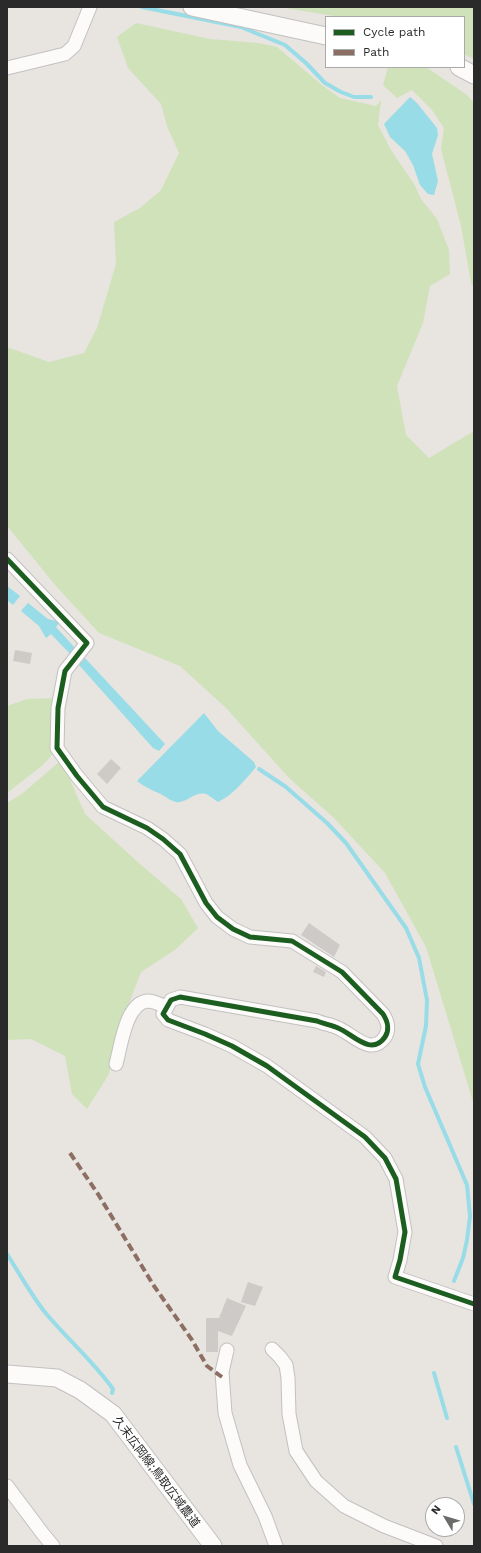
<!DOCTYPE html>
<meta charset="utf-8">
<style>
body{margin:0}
#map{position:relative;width:481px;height:1553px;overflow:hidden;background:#e8e4e0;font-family:"Work Sans",sans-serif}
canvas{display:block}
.frame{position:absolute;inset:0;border:8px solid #2a2a2a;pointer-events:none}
.legend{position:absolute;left:325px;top:16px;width:140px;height:52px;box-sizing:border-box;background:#fff;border:1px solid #aaa;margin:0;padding:5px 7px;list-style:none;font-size:12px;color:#2a2a2a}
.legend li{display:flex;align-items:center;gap:8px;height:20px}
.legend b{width:20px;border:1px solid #aaa}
.north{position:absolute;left:425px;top:1497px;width:40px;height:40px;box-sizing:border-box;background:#fff;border:1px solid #aaa;border-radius:50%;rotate:308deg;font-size:11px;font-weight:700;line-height:16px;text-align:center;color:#2a2a2a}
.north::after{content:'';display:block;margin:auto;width:14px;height:18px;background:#6c6b6a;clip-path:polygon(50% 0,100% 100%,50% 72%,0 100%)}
</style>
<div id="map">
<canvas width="481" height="1553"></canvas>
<div class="frame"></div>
<ul class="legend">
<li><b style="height:5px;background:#1b5e20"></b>Cycle path</li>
<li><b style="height:5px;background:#8d6e63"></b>Path</li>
</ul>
<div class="north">N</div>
</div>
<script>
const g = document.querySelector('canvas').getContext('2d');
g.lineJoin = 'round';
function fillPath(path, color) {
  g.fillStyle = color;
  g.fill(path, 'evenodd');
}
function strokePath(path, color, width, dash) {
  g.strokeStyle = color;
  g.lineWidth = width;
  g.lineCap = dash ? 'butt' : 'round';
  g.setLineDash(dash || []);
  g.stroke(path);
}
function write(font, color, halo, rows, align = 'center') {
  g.font = font + ' "Work Sans","Noto Sans JP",sans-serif';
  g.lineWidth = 4;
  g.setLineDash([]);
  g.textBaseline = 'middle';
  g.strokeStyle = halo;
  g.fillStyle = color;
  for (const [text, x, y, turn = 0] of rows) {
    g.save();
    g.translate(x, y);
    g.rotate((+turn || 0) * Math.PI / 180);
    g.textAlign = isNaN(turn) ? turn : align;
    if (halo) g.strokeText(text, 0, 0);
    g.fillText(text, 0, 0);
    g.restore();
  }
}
fillPath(new Path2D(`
 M279,7H474V59L464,54V17H340Z
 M136,23L210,39L258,43L277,47L323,86L340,98L376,106L381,100L378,125L391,150L414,184L421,199L437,219L449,250L450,274L430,286L423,323L397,386L406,435L429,458L474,431V1105L426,947L385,873L334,818L289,778L226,708L180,666L99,633L56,586L7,526V347L49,362L84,353L97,328L116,264L114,222L140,208L161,190L179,153L167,126L161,104L128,68L117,37Z
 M388,67H426L467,95L474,103V288L471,283L461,226L441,149L444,128L432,110L412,90L397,98L383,85Z
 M57,698L52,755L43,765L7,793V706L27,699Z
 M59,762L64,766L85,814L140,864L181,899L198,928L175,950L141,972L118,1032L109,1074L87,1109L72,1094L65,1056L31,1039L7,1040V803L23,793Z`), '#d0e2ba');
fillPath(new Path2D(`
 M410,97L417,103L437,128L438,135L432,154L438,181L434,195L428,194L420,185L413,165L405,151L390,137L384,124Z
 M7,586L20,596L13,605L7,600Z
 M28,603L48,619L60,622L56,627L76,649L72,656L51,634L46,638L39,626L21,611Z
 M85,658L165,744L159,751L153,748L79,665Z
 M204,713L218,731L254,762L256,767C244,781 234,794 218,802C215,800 211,797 208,795C196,789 187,804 176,802C168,800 163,794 156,792C148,788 145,787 137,781Z`), '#97dce7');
strokePath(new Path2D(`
 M142,7L241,27L285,45L306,63L325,83L341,92L354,97H371
 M259,769L286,787L327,823L346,843L406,928L419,958L427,1000L426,1026L418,1064L425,1087L467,1185L470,1216L467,1240L463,1258L454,1281
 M7,1254C19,1273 30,1293 44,1311C66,1338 93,1361 113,1389L112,1393
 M434,1373L447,1418
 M456,1447L474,1504`), '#97dce7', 4);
fillPath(new Path2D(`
 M15,650L32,653L30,664L13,661Z
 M111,759L121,768L107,784L97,774Z
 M309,923L340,945L334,957L301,935Z
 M316,966L326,972L324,977L313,972Z
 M248,1282L263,1287L255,1306L241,1302Z
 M227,1298L246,1306L232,1336L218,1331V1352H206V1318H219Z`), '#cdcac7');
const minor = new Path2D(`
 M7,68L65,54L74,46L90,7
 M7,559L87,643L65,671L58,708L57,748L77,776L103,807L147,828L163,839L180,854L206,903L217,917L233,929L250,937L292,941L342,972L383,1014C388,1022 390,1029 385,1037C371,1057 353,1034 338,1028C332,1025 324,1024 317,1021L180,997L171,1000L163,1014L168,1020L205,1034L232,1046L267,1066L365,1137L385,1158L396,1179L405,1232L400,1260L395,1277L474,1304
 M116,1064C121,1046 126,1002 148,1001C154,1001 161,1005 166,1007
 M272,1349L280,1357L286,1365L288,1378L289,1414L296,1451L316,1481L344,1506L384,1526L436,1546
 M227,1350L222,1372L225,1413L240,1465L265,1516L276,1546
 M7,1486L43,1534L53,1546`);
const tertiary = new Path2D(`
 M192,7L326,36
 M459,67L474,75
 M7,1374L57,1378L80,1390L113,1414L213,1546`);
strokePath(minor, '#c2c1c1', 15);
strokePath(tertiary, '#c2c1c1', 19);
strokePath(minor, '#fcfbfa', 13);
strokePath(tertiary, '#fcfbfa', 17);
strokePath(new Path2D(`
 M70,1153L98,1194L154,1286L192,1340L207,1366L222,1377`), '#8d6e63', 4, [8, 4]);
strokePath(new Path2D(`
 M7,559L87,643L65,671L58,708L57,748L77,776L103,807L147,828L163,839L180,854L206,903L217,917L233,929L250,937L292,941L342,972L383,1014C388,1022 390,1029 385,1037C371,1057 353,1034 338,1028C332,1025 324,1024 317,1021L180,997L171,1000L163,1014L168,1020L205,1034L232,1046L267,1066L365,1137L385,1158L396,1179L405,1232L400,1260L395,1277L474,1304`), '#1b5e20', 5);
write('12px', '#2a2a2a', '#fff', [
 ["久末広岡線;鳥取広域農道",156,1472,53]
]);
</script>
